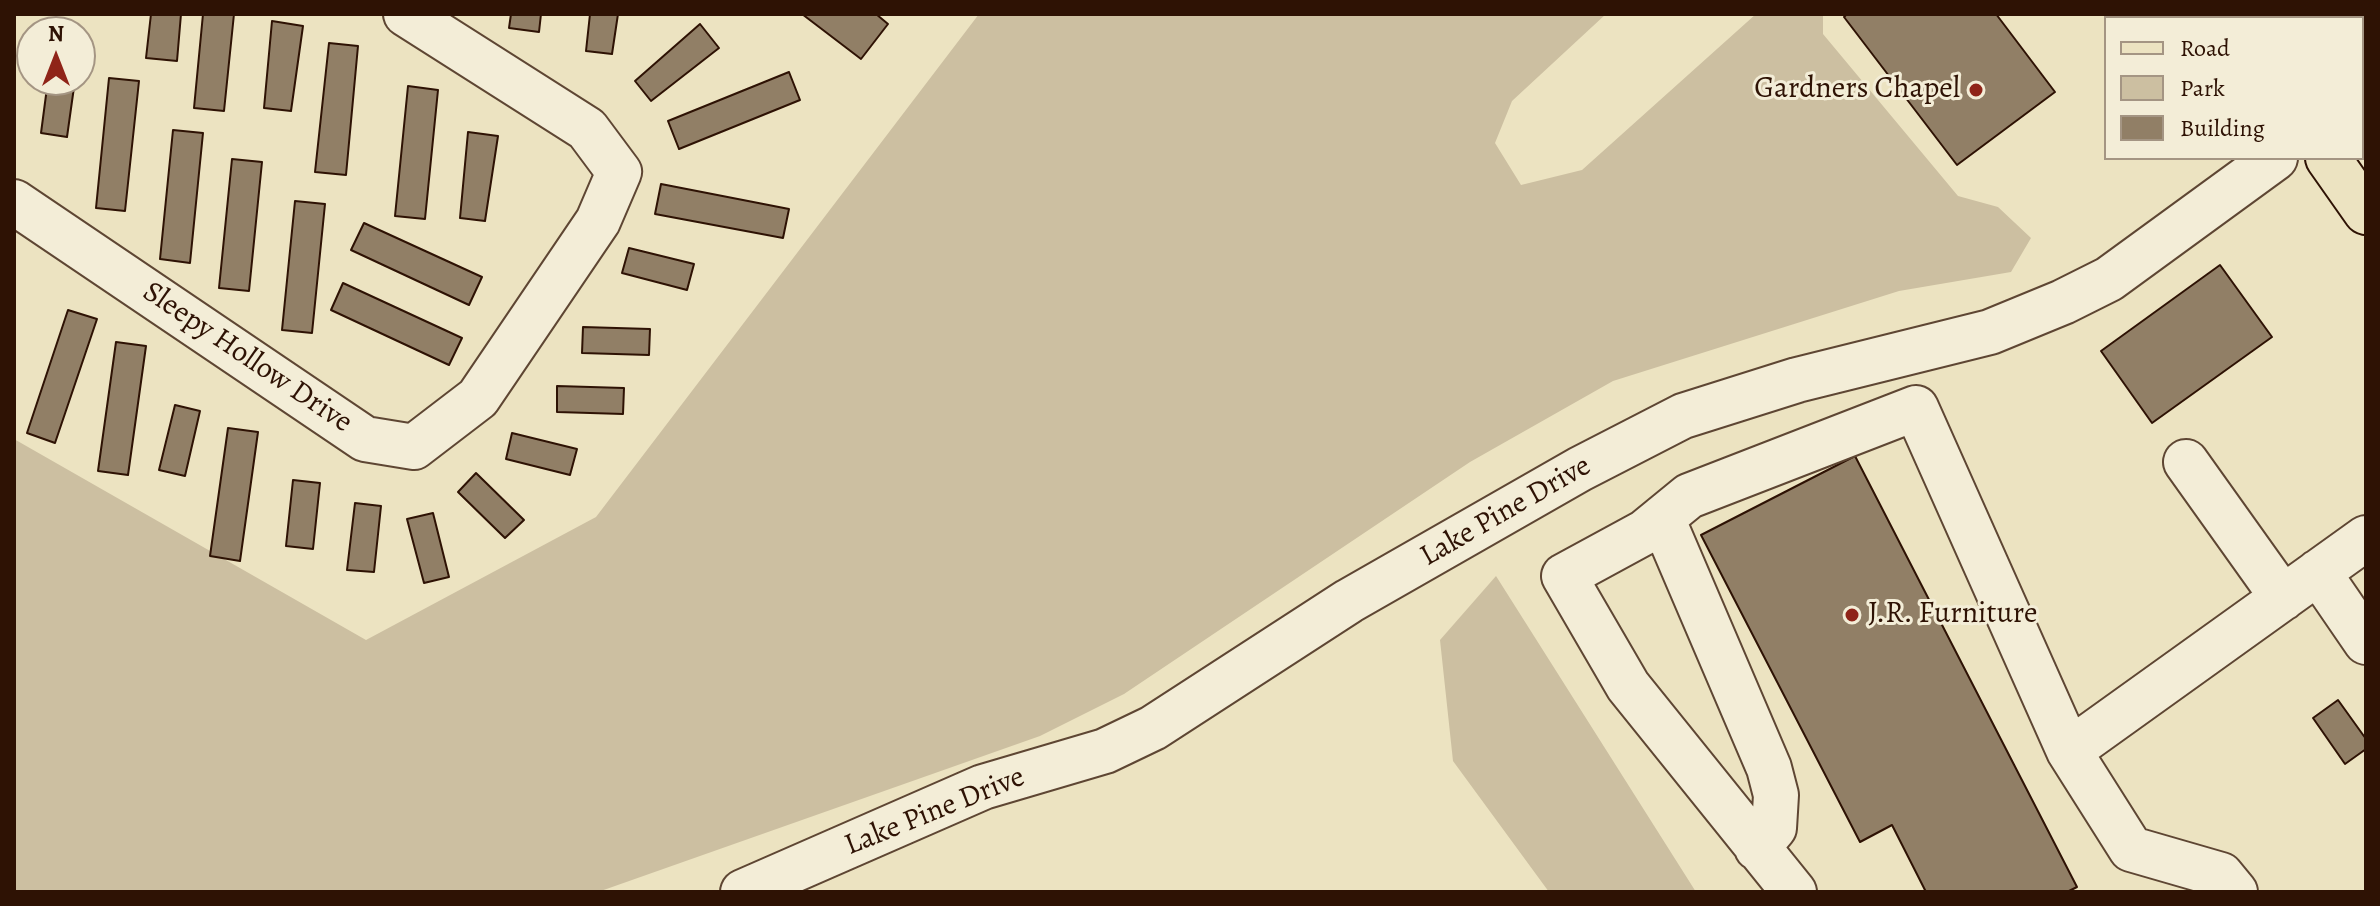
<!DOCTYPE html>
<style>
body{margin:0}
#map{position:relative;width:2380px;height:906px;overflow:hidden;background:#ece3c1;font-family:Alegreya,serif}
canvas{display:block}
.frame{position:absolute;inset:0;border:16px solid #2e1204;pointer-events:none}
.legend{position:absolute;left:2104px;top:16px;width:260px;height:144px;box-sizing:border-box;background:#f3edd7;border:2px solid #a49583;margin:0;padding:10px 14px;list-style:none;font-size:24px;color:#2e1204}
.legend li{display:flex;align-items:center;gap:16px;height:40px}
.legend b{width:40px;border:2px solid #a49583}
.north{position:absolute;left:16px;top:16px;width:80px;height:80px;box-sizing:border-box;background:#f3edd7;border:2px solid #a49583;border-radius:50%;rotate:0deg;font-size:22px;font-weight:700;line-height:32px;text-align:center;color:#2e1204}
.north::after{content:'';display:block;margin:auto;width:28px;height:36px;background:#8f2418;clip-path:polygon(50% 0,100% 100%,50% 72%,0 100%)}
</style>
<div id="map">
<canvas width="2380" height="906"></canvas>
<div class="frame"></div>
<ul class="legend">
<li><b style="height:10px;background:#ece3c1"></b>Road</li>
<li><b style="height:22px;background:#ccbfa1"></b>Park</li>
<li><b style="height:22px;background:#917f66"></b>Building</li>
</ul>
<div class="north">N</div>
</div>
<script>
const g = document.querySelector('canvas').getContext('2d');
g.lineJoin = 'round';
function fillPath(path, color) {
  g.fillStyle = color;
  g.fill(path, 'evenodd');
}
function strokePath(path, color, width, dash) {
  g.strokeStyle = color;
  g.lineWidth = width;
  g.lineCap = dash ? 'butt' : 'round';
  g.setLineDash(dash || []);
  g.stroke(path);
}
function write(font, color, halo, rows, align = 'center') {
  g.font = font + ' Alegreya,serif';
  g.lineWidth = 6;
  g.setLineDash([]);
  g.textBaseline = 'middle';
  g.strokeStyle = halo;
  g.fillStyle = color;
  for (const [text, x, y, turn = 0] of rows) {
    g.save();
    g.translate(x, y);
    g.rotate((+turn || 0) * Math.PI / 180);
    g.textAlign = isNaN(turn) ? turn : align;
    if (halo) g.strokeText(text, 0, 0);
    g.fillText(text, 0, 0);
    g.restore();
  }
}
fillPath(new Path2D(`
 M979,14H1606L1512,101L1495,143L1521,185L1582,170L1756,14H1823V34L1958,196L1998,207L2031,238L2011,272L1899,291L1613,381L1470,462L1124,694L1040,736L598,892H14V439L366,640L596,517Z
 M1496,576L1696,892H1549L1453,761L1440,640Z`), '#ccbfa1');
const building = new Path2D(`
 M151,14H181L177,61L146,58Z
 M203,14H234L224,111L194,108Z
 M511,14H541L539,32L509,28Z
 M590,14H618L612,54L586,51Z
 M802,14H876L888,24L861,59Z
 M1847,14H1996L2055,92L1957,165L1844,17Z
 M272,21L303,26L291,111L264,108Z
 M700,24L719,48L651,101L635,81Z
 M329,43L358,46L346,175L315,172Z
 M789,72L800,100L679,149L668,121Z
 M109,78L139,81L125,211L96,208Z
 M48,80H75L67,137L41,133Z
 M408,86L438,90L425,219L395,216Z
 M173,130L203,133L190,263L160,259Z
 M468,132L498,136L485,221L460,218Z
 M232,159L262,162L249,291L219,288Z
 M661,184L789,209L783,238L655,214Z
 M295,201L325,204L312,333L282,330Z
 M364,223L482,277L469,305L351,250Z
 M629,248L694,264L687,290L622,273Z
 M2220,265L2272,337L2152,423L2101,351Z
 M343,283L462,338L449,365L331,310Z
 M68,310L97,319L55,443L27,433Z
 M583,327L650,329L649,355L582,353Z
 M116,342L146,346L128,475L98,471Z
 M557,386L624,388L623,414L557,412Z
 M175,405L200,411L185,476L159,470Z
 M228,428L258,432L240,561L210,556Z
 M512,433L577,449L570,475L506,459Z
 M1855,456L2077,887L2067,892H1926L1892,825L1860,842L1701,535Z
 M476,473L524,520L505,538L458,492Z
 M293,480L320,483L313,549L286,546Z
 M355,503L381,506L374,572L347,570Z
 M433,513L449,577L424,583L407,519Z
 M2338,700L2366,739V749L2345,764L2313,718Z`);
fillPath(building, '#917f66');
strokePath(building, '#2e1204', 2);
const minor = new Path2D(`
 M14,202L365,439L414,447L478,398L598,221L619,172L587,129L406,14
 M2186,462L2283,598
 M1662,518L1769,768L1776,795L1774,828L1757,848
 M2318,572L2366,642
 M2069,751L2366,538
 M743,892L983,787L1105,751L1153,728L1349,601L1580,469L1683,416L1797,380L1990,332L2063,302L2109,279L2275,158
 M1794,892L1628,686L1564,576L1645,532L1689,496L1916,408L2069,751L2131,849L2221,875L2235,892`);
const major = new Path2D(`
 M2229,14L2232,18
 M2328,158L2366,212`);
strokePath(minor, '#5e4633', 48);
strokePath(major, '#2e1204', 48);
strokePath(minor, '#f3edd7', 44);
strokePath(major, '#ece3c1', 44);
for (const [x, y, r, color] of [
 [1976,90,8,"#8f2418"],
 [1852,615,8,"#8f2418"]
]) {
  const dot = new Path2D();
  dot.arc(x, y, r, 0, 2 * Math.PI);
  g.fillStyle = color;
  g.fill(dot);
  strokePath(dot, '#f3edd7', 3);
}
write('30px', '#2e1204', '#f3edd7', [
 ["Gardners Chapel",1960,90],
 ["J.R. Furniture",1868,615,"left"]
], 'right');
write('30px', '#2e1204', '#f3edd7', [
 ["Sleepy Hollow Drive",247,358,34],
 ["Lake Pine Drive",1506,512,-30],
 ["Lake Pine Drive",935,812,-22]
]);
</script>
